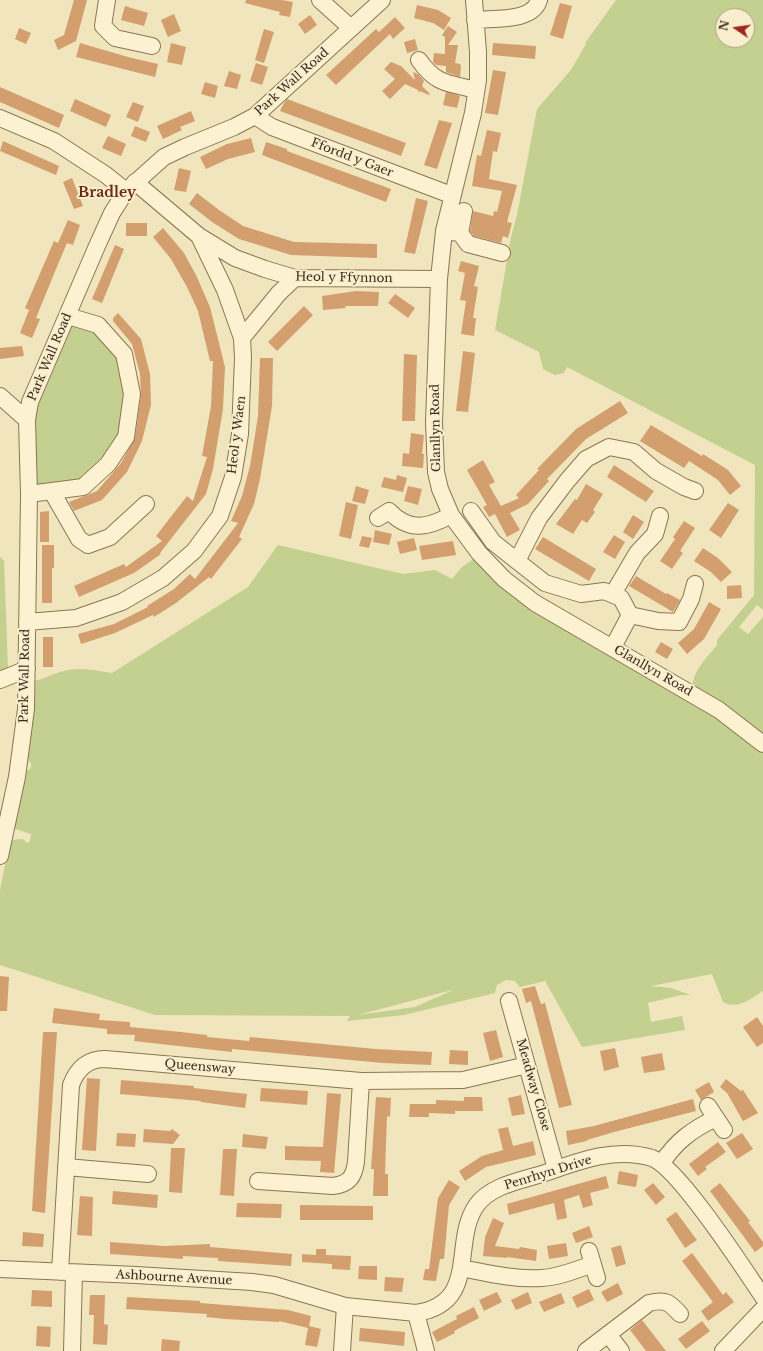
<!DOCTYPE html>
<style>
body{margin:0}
#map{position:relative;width:763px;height:1351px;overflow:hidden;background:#f1e5bd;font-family:"Libre Baskerville",serif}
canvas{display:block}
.north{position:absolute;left:715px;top:8px;width:40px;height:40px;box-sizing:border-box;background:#f8eecd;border:1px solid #aba086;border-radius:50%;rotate:283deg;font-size:11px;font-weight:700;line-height:16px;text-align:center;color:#382b1b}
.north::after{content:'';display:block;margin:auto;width:14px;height:18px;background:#9f271f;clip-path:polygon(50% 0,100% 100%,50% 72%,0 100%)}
</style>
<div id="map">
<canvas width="763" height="1351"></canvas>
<div class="north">N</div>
</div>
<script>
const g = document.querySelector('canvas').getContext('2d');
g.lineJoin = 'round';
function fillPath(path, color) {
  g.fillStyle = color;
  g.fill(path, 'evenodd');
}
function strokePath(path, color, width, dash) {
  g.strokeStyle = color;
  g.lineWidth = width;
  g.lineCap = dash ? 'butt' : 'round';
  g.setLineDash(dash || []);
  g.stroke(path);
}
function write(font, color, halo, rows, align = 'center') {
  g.font = font + ' "Libre Baskerville",serif';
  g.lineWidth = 4;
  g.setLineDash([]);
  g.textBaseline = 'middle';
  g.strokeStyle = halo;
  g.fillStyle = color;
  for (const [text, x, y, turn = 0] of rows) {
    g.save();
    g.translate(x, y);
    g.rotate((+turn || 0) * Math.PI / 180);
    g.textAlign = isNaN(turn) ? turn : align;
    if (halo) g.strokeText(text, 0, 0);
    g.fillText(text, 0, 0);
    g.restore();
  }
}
fillPath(new Path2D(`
 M616,0H763V610L757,605L739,627L748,634L763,617V739L693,692C690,673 706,659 717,645V640L754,595L755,465L567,367L564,373L555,375L543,369L539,352L495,330L511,237L517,215L537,109L571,70L586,44L585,43ZM723,16H747V40H723Z
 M68,316L98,325L124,354L126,437L83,487L29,494L27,420Z
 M278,545L403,574L435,570L452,579L462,567L475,558L530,607L676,695L715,713L763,751V991C750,999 738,1010 723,1002L712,974L651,986L671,988L691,995H681L648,1003L651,1022L682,1016L685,1030L582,1047L545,981L520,987L515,981L506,980L497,985L495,993L404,1015L347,1021L350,1016L155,1015L0,965V890L10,840L23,839L27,843L30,841L31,834L16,829L13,824L21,772H26L31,768V763L23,756L30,681C41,681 49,675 60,672C77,666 95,670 112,673L248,587ZM453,990L415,1007L358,1015L452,990Z
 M0,557L4,561L8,669L0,673Z`), '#c4d090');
fillPath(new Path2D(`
 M74,0H87L76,41L58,50L54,40L64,35Z
 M246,0H282L293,2L290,17L279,15L280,12L245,3Z
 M560,3L572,6L563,39L550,35Z
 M417,5L438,10L451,18L444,30L433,23L414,18Z
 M125,6L148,13L144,26L121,20Z
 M174,14L181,31L168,37L161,20Z
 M310,15L317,25L305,34L298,24Z
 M395,17L405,28L393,39L390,34L336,85L326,75L376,29L379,32Z
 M448,26L457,32L448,45H458L455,63L460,64L461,66L460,77L446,72V66L436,65L433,62L434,53L445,54V37L442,35Z
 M19,28L31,33L26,44L15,39Z
 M264,29L274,32L264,63L255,60Z
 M415,39L418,50L407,53L404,42Z
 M80,43L128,57L158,64L155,77L76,57Z
 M171,43L186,47L182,65L167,62Z
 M493,43L536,46L535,59L492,55Z
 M391,62L401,66L415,80L413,72L418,74L424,81L422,86L430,94L429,95L420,91L419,93L418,90L405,84L390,99L382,91L395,79L384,69Z
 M256,63L268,67L262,85L250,81Z
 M493,70L506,72L498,115L485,113Z
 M229,71L241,75L237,89L224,86Z
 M205,82L218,86L215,98L201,94Z
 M0,87L64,115L59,128L0,102Z
 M446,92L460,96L457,108L443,105Z
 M75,99L111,115L106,127L70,111Z
 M287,99L406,143L401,156L280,111L284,103Z
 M133,102L144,106L138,122L126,117Z
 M191,111L195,121L180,127L182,130L163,139L157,126Z
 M439,120L452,123L437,169L424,165Z
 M135,126L150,132L146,142L131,136Z
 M487,130L501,133L497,152L493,151L489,179L517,185L507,222L512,223L508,238L503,236L501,243L474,236L470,231L473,211L493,216L494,211L497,212L502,191L472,186L477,155L481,156Z
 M108,136L126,144L121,156L102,148Z
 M251,138L255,152L228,159L206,169L200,157L227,144Z
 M3,141L59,166L56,175L0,151Z
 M266,142L287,149V151L391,189L386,202L262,155Z
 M179,168L191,171L186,192L174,190Z
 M72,178L83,206L74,209L63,182Z
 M197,193L219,210L243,226L294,242L377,244V258L291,255L239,239L212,222L189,204Z
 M416,198L428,201L415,254L404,252Z
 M68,220L80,225L73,245L67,243L56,269L36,318L40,319L32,338L20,333L29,310L25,308L54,241L58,243Z
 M126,223H147V236H126Z
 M163,228L184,253L196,275L210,307L225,367L223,409L213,469L206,494L160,553L161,554L134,573L79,597L74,586L124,564L126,567L162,541L156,536L187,496L193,501L207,457L202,456L211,406L213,361H210L198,311L187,287L171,259L153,237Z
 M115,245L124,249L102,303L92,299Z
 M461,261L479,266L474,286L478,287L473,318H476L474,336L461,334L466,301L460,300L465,273L458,271Z
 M356,291L379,292L378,306H345L346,308L323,310L322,296Z
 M395,294L415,308L408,318L388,303Z
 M304,306L313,315L277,351L268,342Z
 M118,313L141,339L150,374L151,405L142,441L127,472L102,500L74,511L69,502L97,491L121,463L135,438L141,395L140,374L132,344L113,321V318Z
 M22,346L24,356L0,359V348Z
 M463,351L475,353L468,412L456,411Z
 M404,354L417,355L415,421H402Z
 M260,358H273L272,406L260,479L254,504L239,537L242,539L211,579L209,577L176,603L154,617L153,615L115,633L81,644L78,634L114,624L148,607L147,606L174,589L190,574L195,579L238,523L231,521L242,496L250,466L258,416Z
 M620,401L628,413L586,439L547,479L549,481L528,504L510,513L520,530L507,537L495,514L489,517L483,507L487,505L467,470L483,460L495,482L489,485L501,506L519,498L516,495L539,470L537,469L576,429Z
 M651,425L702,456L703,454L728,470L741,486L730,495L718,480L689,461L684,468L640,441Z
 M411,433L424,435L422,454H424L423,468L402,466L403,453L409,454Z
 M614,465L654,491L646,502L607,477Z
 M397,475L407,478L403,492L381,487L384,477L396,480Z
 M586,484L603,494L593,510L595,512L587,523L582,520L573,534L556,524L575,499L577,500Z
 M356,486L369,490L365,504L352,501Z
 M408,486L422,489L418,505L404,501Z
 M346,502L358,505L351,539L339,536Z
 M728,503L739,510L721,538L709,530Z
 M49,511V542H40V512Z
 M633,515L644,522L633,539L623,532Z
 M684,521L695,528L680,551L683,553L672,569L660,561L675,539L673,537Z
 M375,530L392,534L389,545L373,542Z
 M614,535L625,542L615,559L603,552Z
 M362,536L372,538L369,548L359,546Z
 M543,537L596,569L589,581L535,549Z
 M414,538L417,550L400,554L397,542Z
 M453,541L456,555L422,560L419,546Z
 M42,545H54V568H52V603H42Z
 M703,548L718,558L732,572L721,582L711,572L694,561Z
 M636,576L666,594L667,593L680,600L673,612L629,586Z
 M741,585L742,598L727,599V586Z
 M709,602L721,609L704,639L687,654L678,643L694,629Z
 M43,637H53V667H43Z
 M661,642L673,649L667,659L655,652Z
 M0,976L9,977L7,1011H0Z
 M535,986L541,1004L545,1003L572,1105L559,1108L531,1001L526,1003L522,989Z
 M54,1008L100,1014L99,1020L130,1022V1027L181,1032L207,1035V1037L249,1041L250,1037L376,1049L432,1052L431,1065L383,1063L232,1049V1052L134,1041L135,1035L107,1034V1029L52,1023Z
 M757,1017L763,1026V1043L757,1047L743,1027Z
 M496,1030L503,1057L490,1061L483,1033Z
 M43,1032H57L45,1213L32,1211Z
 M615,1048L619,1067L604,1071L600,1051Z
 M450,1050L468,1051V1065L449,1064Z
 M662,1053L665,1070L644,1073L641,1057Z
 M87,1078L100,1079L96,1151L82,1150Z
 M726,1079L741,1091L743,1090L758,1113L743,1121L727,1093L720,1087Z
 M121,1080L194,1086V1088L247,1094L245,1108L201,1102V1101L120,1094Z
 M709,1082L714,1092L701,1100L695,1090Z
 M261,1088L308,1091L307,1105L260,1101Z
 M327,1093L341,1094L334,1173L320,1172L321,1161L285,1160V1146L323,1147Z
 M521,1095L525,1114L512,1116L508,1098Z
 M376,1097L391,1098L390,1117L387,1116L385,1174H388V1196H373L374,1169H371Z
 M464,1097H482L483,1111H455V1114L429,1113V1117H409L410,1104H436V1100L464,1101Z
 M693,1099L696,1111L614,1132L587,1140V1141L568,1145L566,1131L594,1126Z
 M508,1127L513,1146L533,1141L536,1155L486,1167L465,1181L459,1171L482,1156L503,1150L498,1129Z
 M144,1129L170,1131L172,1129L180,1135L173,1144L143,1142Z
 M117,1133L136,1134L135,1147L116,1146Z
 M742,1133L753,1149L737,1159L726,1143Z
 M243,1134L268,1137L266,1149L242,1147Z
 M718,1142L726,1152L705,1167L707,1169L698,1176L689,1164Z
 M171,1148H185L182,1193L169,1192Z
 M223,1149H237L234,1196L220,1195Z
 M619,1171L638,1175L636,1187L617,1184Z
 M606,1176L609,1188L590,1193L593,1205L583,1208L579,1195L564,1200L567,1218L557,1220L554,1203L509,1215L507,1204Z
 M449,1180L460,1187L449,1205L444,1259H440L436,1281L423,1280L425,1269H429L438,1198Z
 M653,1183L665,1197L656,1205L644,1190Z
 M720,1183L750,1221L748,1222L763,1242V1246L755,1252L710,1191Z
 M113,1191L158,1195L157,1208L112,1204Z
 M80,1196L93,1197L92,1236L77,1235Z
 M237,1203L282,1204L281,1218L236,1217Z
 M300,1205L373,1206V1220H300Z
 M676,1212L697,1240L685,1248L666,1219Z
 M493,1218L504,1223L495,1246L519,1249L520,1247L537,1250L536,1261L507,1257V1258L483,1256L485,1237Z
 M589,1226L593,1237L576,1243L572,1233Z
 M23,1232L44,1234L43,1247L22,1246Z
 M110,1242L164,1246L210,1244V1247L292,1254L291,1266L218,1261V1258L183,1256V1259L110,1254Z
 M566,1243L568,1256L549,1259L547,1246Z
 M621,1245L626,1264L616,1267L611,1248Z
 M316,1249H326V1255L351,1256L350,1270L332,1269V1264L302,1262V1254L316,1255Z
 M692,1253L723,1295L726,1292L734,1302L708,1321L701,1311L713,1302L682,1261Z
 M359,1266H377V1280L358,1279Z
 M385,1277L404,1278L402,1292L384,1291Z
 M618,1283L623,1294L607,1302L601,1292Z
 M589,1289L594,1300L577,1308L572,1297Z
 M32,1290L52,1291V1307L31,1306Z
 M497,1292L502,1302L484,1311L479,1300Z
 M528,1292L532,1303L516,1310L511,1300Z
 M561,1293L565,1303L544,1312L539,1302Z
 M90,1295H105L104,1324L108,1325L107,1345L93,1344L94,1315H89Z
 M127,1297L200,1301V1303L288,1310L311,1316L309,1326L321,1329L317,1347L305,1345L308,1328L279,1321V1322L225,1319L206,1317L207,1314L126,1309Z
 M474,1307L479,1318L454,1331L455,1333L437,1342L432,1332L457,1319L456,1316Z
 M642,1320L666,1351H646L630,1330Z
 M702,1321L710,1331L686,1349L678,1339Z
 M37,1326L51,1327L50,1347L36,1346Z
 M360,1328L405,1332L404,1346L359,1341Z
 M162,1339L180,1341L179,1351H161Z`), '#d39f6f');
const minor = new Path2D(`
 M107,0L103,26L115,38L152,46
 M320,0L351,28
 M474,0L478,52V80L473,113L444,231L439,279L434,423L436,472L440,489L451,515L479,553L504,579L535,603L719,710L763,744
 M475,20C495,18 533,22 539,0
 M419,60C436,85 449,83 476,90
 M255,116L272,127L451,195
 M0,118L54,141L106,175L126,191
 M135,182L199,236L235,258L265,269L295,278L439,279
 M444,231L460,233L468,244L502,253
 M460,233L464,211
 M242,338L279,293L295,278
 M0,396L27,420
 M52,492L79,539L88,545L110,537L146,504
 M29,494L83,487L108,464L126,437L132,394L124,354L98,325L68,316
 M471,511L493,542L545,583L581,594L604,591L621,598L630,615L613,647
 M378,518L389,511C409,532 428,528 451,515
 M517,561L539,518L567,481L586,459L609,447L634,452L656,471L684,487L695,491
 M613,594L637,553L655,534L660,516
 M630,615L658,621L679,622L691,599L695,584
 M27,622L76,618L122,602L163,578L194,551L220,516L233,477L240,434L243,358L242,338L225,290L199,236
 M0,680L27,669
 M0,856L17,777L26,709L29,494L27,420L30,402L97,246L112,213L126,191L164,157L185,147L234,127L255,116L382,0
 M509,1001L556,1169
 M708,1106L724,1130
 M662,1163C676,1141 693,1129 716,1118
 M66,1167L148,1174
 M258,1181L333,1186C349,1184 354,1177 356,1162L361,1081
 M589,1251L597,1278
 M461,1268C487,1273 515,1280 542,1278C559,1277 576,1270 593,1264
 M0,1269L136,1275L252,1282L274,1285L345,1306L416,1313C480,1303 451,1243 476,1206C491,1184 525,1180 548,1172C581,1160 617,1147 652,1158C679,1168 744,1269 763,1297
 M60,1272L71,1085C77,1069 87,1059 105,1059L361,1081L463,1080L527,1065
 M416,1313L426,1351
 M608,1334L621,1351
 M72,1351L74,1273
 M342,1351L345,1306
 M586,1351L649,1303C666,1299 669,1302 680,1314
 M723,1351L763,1309`);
strokePath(minor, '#8b7554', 18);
strokePath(minor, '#fcf1d0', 16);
write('12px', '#382b1b', '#f8eecd', [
 ["Park Wall Road",292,82,-42],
 ["Ffordd y Gaer",352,158,21],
 ["Heol y Ffynnon",344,278,1],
 ["Park Wall Road",50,357,-67],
 ["Glanllyn Road",436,428,-91],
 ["Heol y Waen",237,435,-83],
 ["Glanllyn Road",653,671,30],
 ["Park Wall Road",25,676,-89],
 ["Queensway",200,1067,5],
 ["Meadway Close",533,1085,74],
 ["Penrhyn Drive",548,1173,-17],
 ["Ashbourne Avenue",174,1278,3]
]);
write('bold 14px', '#692d16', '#f8eecd', [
 ["Bradley",107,193]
]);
</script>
